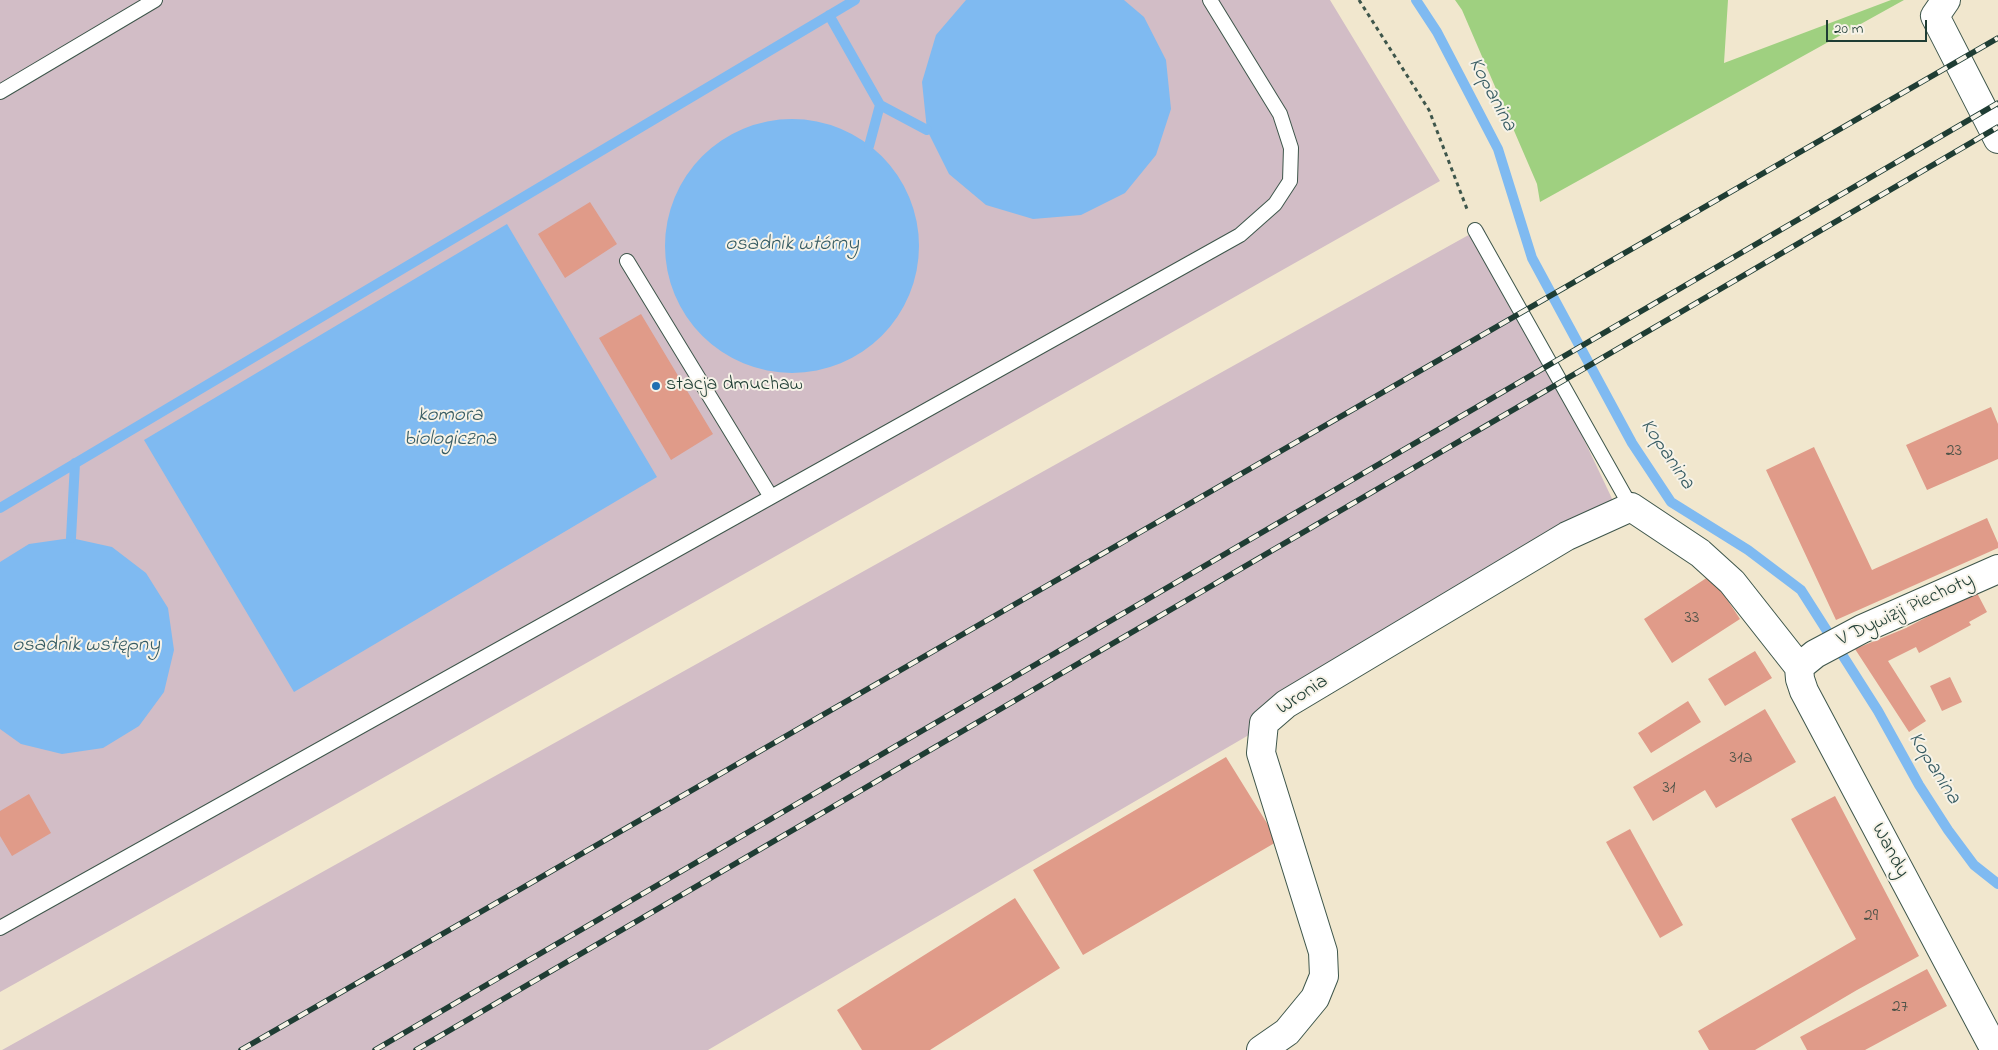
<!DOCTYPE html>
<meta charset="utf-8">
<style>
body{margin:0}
#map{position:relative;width:1998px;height:1050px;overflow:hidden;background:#f1e7ce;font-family:"Indie Flower",sans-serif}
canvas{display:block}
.scale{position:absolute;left:1826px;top:20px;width:101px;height:22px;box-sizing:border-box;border:2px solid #1f3d34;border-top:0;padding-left:6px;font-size:15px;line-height:18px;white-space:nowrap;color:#1f3d34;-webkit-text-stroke:4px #f7f3e8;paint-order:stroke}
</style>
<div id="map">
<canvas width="1998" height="1050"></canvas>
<div class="scale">20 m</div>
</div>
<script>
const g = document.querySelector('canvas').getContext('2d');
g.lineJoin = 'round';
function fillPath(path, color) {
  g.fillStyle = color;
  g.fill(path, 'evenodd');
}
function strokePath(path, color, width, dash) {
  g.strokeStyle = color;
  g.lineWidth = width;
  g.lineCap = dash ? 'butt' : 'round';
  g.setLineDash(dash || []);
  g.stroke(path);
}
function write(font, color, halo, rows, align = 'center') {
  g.font = font + ' "Indie Flower",sans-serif';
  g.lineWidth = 4;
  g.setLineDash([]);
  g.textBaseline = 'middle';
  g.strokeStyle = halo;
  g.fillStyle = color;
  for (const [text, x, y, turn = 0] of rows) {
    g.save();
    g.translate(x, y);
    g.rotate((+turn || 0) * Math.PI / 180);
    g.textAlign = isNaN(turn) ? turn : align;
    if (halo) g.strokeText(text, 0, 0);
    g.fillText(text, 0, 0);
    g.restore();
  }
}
fillPath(new Path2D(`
 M0,0H1330L1440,181L335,805L0,992Z
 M1483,227L1616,507L1254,732L708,1050H2Z`), '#d2bdc6');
fillPath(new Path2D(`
 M1455,0H1728L1724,63L1891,0H1904L1540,202L1537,184L1462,10Z`), '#9fd080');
fillPath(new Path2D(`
 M966,0H1124L1144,17L1166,60L1171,109L1156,155L1125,193L1081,215L1033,219L986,205L949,174L927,130L922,82L936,35Z
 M665 246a127 127 0 1 1 254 0a127 127 0 1 1-254 0Z
 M507,224L657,477L294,692L144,440Z
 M71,538L112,547L146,573L168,608L174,650L164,692L139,726L103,748L62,754L21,744L0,729V562L29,544Z`), '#7fbaf1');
strokePath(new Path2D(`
 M1416,0L1437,32L1498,149L1532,258L1632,443L1671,502L1748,550L1801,590L1878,711L1919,785L1948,830L1974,865L1998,884
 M829,15L880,105L869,146
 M880,105L927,130
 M0,508L855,0
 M71,538L75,463`), '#7fbaf1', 10);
fillPath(new Path2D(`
 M590,202L617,244L565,278L538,234Z
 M641,314L713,434L671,460L599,338Z
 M1991,407L1998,424V459L1927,490L1906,445Z
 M1814,447L1872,570L1987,518L1998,543V548L1836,620L1766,470Z
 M1711,575L1740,619L1672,663L1644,619Z
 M1976,591L1987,612L1969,622L1971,625L1919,653L1916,647L1888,661L1926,721L1909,732L1855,649L1906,628Z
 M1755,651L1772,678L1725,706L1708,679Z
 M1950,677L1962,702L1942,711L1930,686Z
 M1688,701L1701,722L1651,753L1638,733Z
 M1765,709L1796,762L1716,808L1705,790L1653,821L1633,787Z
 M1226,757L1278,841L1083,955L1033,870Z
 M29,794L51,833L12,856L0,836V811Z
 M1835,796L1919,956L1857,990L1755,1050H1709L1698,1031L1856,939L1791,819Z
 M1630,829L1683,925L1660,938L1606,842Z
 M1015,898L1060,968L930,1050H862L837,1010Z
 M1927,969L1947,1006L1865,1050H1807L1800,1037Z`), '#e09b89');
const lane = new Path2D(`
 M0,92L155,0
 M1475,230L1631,507
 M627,261L771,497
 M0,928L1240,235L1275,204L1290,181L1291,148L1280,114L1210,0`);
const street = new Path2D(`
 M1946,0L1935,16L1998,139
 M1261,1050L1287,1032L1315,998L1324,976L1323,952L1261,753L1264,723L1286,704L1567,536L1631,507L1700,553L1732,582L1799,667
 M1995,1050L1804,691L1800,679L1799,667L1815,654L1862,629L1998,569`);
strokePath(lane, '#3e564b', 16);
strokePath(street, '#3e564b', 30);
strokePath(new Path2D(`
 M1359,0L1429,110L1467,209`), '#3e564b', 3, [4, 4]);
strokePath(lane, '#fff', 14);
strokePath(street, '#fff', 28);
const rail = new Path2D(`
 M241,1050L1998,38
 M375,1050L1998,103
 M416,1050L1998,127`);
strokePath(rail, '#1f3d34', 5.5);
strokePath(rail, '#f7f3e8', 4, [11]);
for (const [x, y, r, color] of [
 [656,386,5,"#1f6fb2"]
]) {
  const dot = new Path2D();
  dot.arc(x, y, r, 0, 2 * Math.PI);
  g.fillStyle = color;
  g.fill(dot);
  strokePath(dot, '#f7f3e8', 2);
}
write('18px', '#4f5449', null, [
 ["23",1954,452],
 ["33",1692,619],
 ["31a",1741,759],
 ["31",1669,789],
 ["29",1871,917],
 ["27",1900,1008]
]);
write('20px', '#1f3d34', '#f7f3e8', [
 ["stacja dmuchaw",666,386]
], 'left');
write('20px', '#1f3d34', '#f7f3e8', [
 ["V Dywizji Piechoty",1906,611,-25],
 ["Wronia",1303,696,-33],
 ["Wandy",1889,851,62]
]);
write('italic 21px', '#375c63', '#f7f3e8', [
 ["Kopanina",1491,95,62],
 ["osadnik wtórny",792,246],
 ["komora",450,417],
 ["biologiczna",450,441],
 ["Kopanina",1666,455,56],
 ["osadnik wstępny",86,647],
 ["Kopanina",1933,769,58]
]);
</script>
